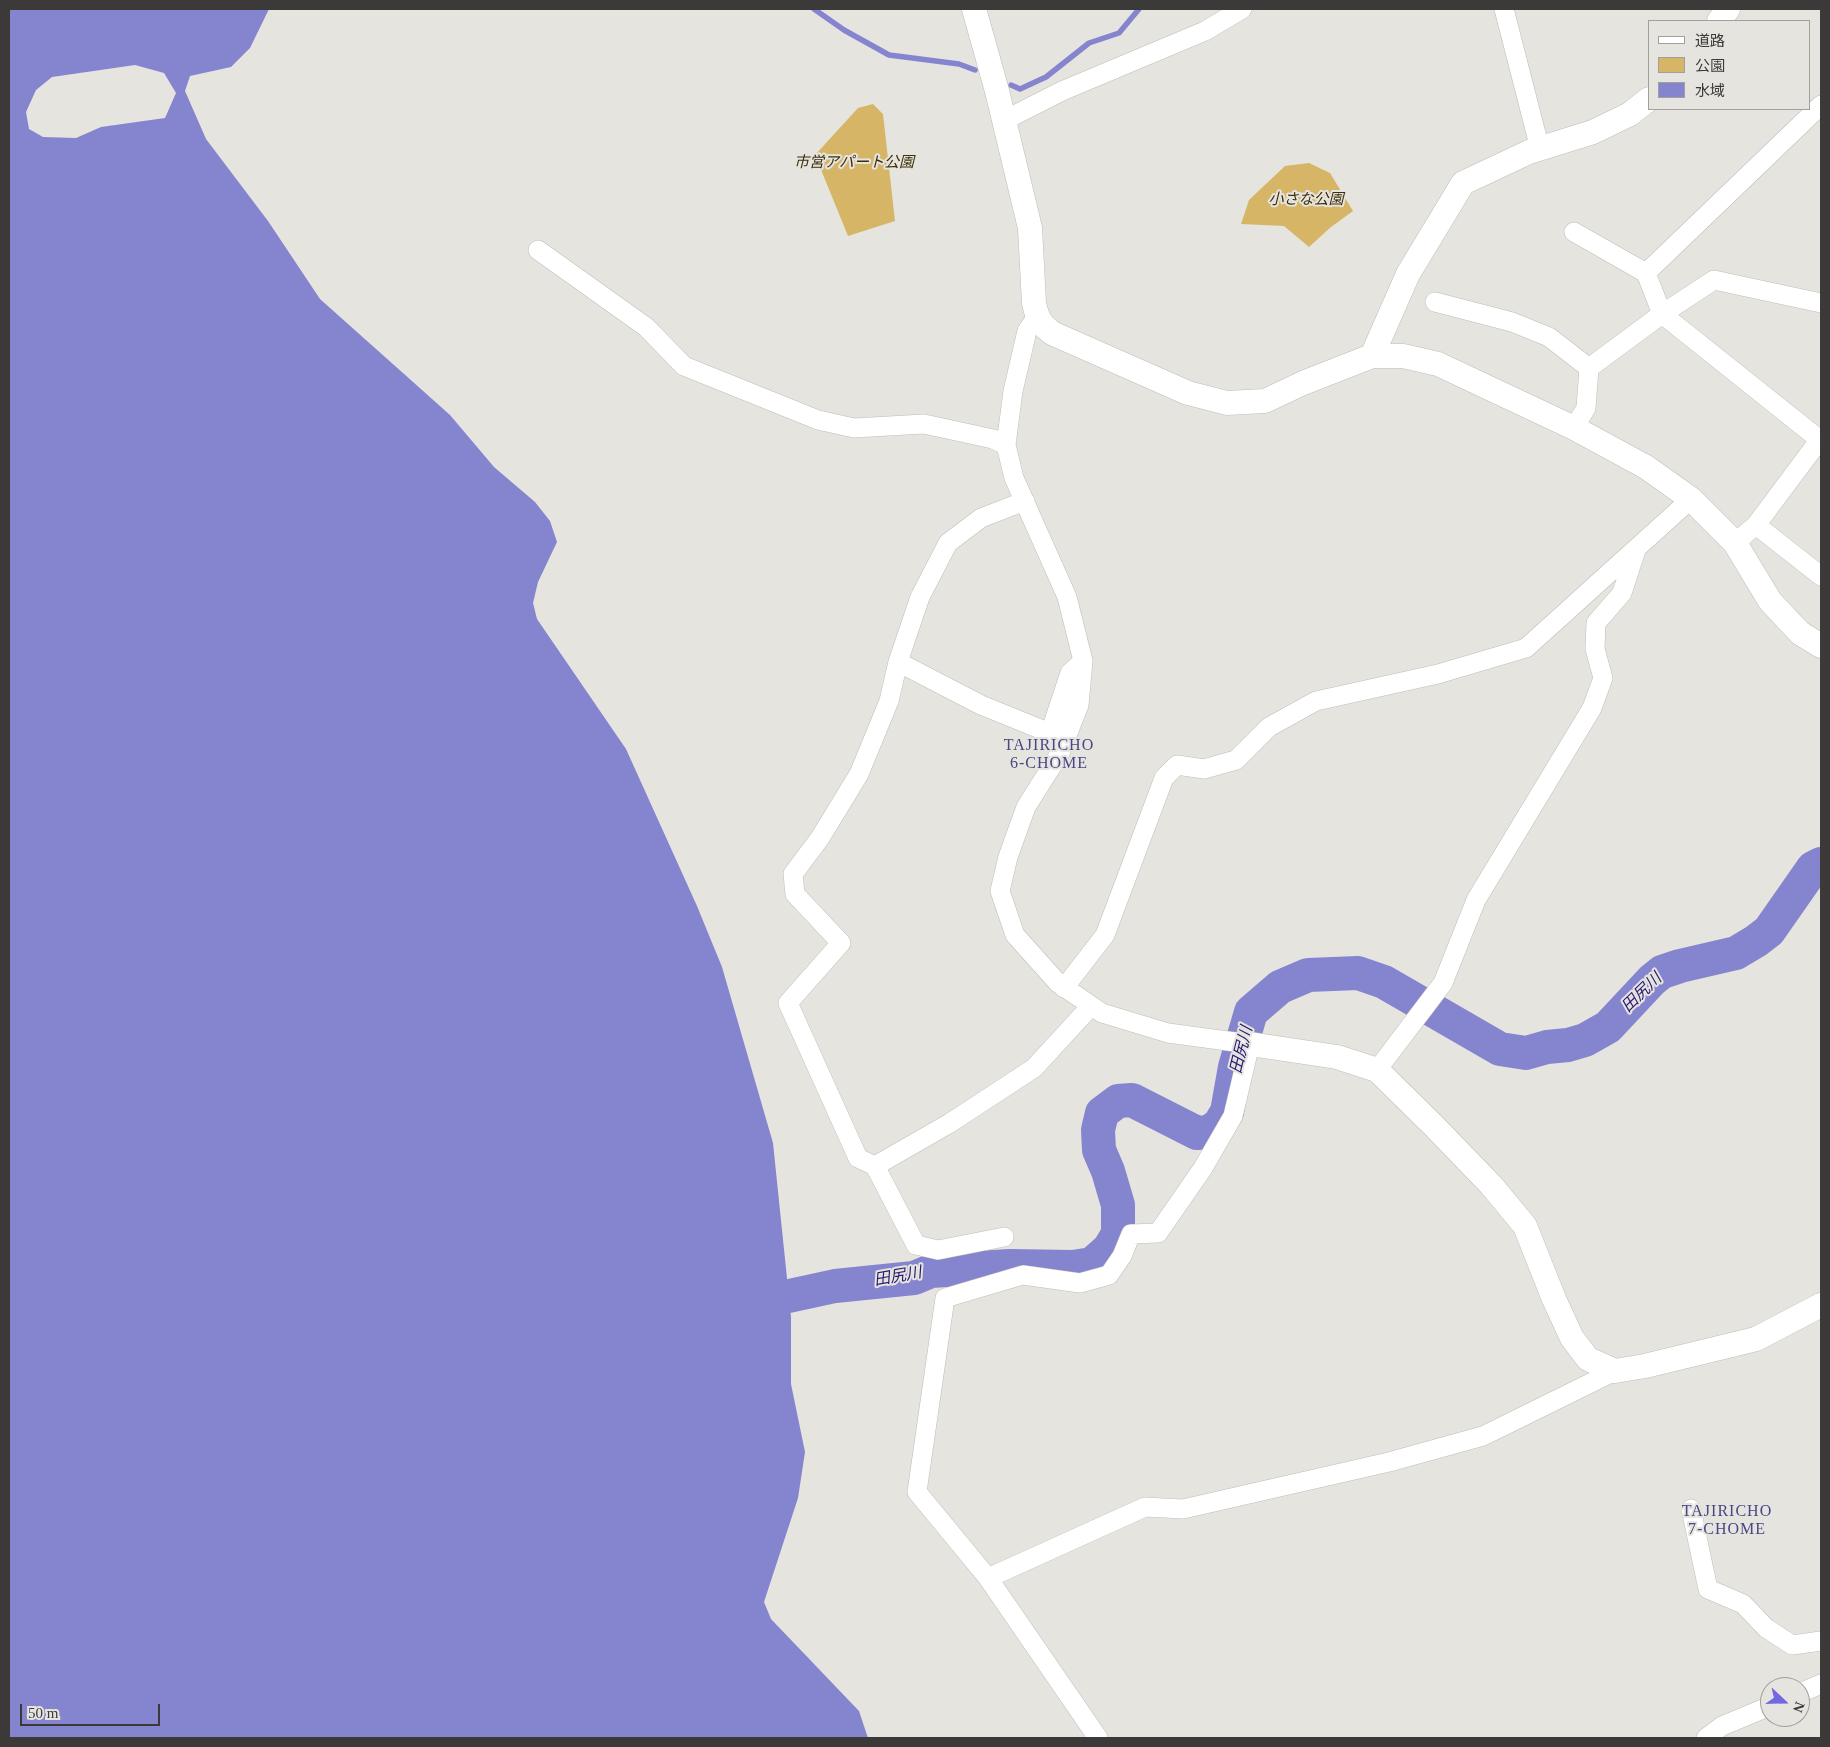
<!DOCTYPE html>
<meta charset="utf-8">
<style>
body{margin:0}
#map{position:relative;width:1830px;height:1747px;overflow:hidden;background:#e6e4df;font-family:"Times New Roman","Noto Sans JP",serif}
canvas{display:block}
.frame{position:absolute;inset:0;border:10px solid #3b3a38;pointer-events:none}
.legend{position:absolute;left:1648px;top:20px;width:162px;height:90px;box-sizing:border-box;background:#e6e4df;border:1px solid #a2a09c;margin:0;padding:6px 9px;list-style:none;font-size:15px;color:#3b3a38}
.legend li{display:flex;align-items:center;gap:10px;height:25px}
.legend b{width:25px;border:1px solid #a2a09c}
.north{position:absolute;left:1760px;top:1677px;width:50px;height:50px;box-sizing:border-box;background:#e6e4df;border:1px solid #a2a09c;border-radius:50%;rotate:111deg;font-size:14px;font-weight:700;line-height:20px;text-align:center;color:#3b3a38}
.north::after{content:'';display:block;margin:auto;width:18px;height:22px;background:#7368e2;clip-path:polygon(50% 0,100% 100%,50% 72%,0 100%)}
.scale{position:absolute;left:20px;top:1704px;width:140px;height:22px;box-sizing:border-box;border:2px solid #3b3a38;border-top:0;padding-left:6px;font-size:15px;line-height:18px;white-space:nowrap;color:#3b3a38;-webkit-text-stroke:4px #e6e4df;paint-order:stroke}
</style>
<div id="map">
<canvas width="1830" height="1747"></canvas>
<div class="frame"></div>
<ul class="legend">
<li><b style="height:6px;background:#fff"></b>道路</li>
<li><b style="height:14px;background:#d6b567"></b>公園</li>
<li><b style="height:14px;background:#8584cf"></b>水域</li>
</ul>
<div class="north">N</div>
<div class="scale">50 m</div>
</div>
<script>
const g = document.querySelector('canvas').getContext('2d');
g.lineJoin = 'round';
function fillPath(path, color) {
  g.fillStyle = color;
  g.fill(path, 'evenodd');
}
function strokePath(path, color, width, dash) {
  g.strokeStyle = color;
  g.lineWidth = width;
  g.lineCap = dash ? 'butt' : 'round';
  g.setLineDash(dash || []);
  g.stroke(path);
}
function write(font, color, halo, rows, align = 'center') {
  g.font = font + ' "Times New Roman","Noto Sans JP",serif';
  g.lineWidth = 4;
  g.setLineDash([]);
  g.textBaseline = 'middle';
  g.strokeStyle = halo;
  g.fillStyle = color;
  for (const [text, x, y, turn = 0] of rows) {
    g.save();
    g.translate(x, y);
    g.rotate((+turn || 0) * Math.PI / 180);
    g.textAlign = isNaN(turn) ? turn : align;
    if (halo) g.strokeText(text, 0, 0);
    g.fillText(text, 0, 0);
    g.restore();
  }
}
fillPath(new Path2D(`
 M873,104L883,114L895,221L848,236L815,155L858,108Z
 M1309,163L1330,173L1353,211L1331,227L1309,247L1284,226L1241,224L1249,200L1285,166Z`), '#d6b567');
fillPath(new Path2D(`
 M9,9H269L250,48L231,67L190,76L185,91L206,139L268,221L320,299L450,415L494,467L535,502L550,521L557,542L538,582L533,603L537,619L626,749L697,906L722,967L773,1143L791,1317V1384L805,1452L798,1498L764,1602L771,1619L859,1711L868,1738H9ZM135,65L164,73L176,93L165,118L101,127L76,138L43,137L29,129L26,112L36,90L52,77Z`), '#8584cf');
strokePath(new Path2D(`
 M814,9L844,30L889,55L959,64L975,70
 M1011,85L1020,89L1046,77L1089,43L1119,33L1139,9`), '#8584cf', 5.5);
strokePath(new Path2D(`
 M789,1296L835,1286L914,1278L931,1271L1010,1266L1073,1267L1092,1264L1109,1249L1118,1234V1205L1108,1171L1099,1150L1098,1130L1102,1113L1118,1101L1132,1100L1197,1133L1209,1132L1219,1125L1227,1112L1235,1067L1251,1012L1280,987L1308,975L1358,973L1384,982L1500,1049L1526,1053L1547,1047L1568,1045L1585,1040L1608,1027L1652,980L1662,972L1680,966L1736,953L1756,941L1769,931L1813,868L1821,864`), '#8584cf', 34);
const minor = new Path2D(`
 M1504,9L1540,149
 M1003,121L1062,91L1205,31L1242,9
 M1574,232L1646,273
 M538,250L646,327L684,366L818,420L854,428L924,424L993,439L1006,445
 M1435,302L1512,322L1549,337L1589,368
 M1037,316L1027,331L1013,391L1006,445L1014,478L1067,597L1083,661L1079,705L1060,753L1026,807L1008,857L1000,891L1015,935L1058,983L1102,1013L1168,1033L1250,1044L1233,1116L1203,1168L1158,1233L1131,1234L1122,1256L1109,1275L1080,1283L1023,1275L945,1298L917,1492L988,1578L1145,1507L1183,1509L1389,1462L1483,1436L1615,1371
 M1574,428L1586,408L1589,368L1662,314L1714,280L1821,303
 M1820,440L1662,314L1646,273L1821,105
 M1025,501L981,518L948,543L920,597L898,662L889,701L859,774L820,838L793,874L795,894L841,943L788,1003L858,1158L875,1166L950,1123L1034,1068L1091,1006
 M1756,525L1821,576
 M1735,543L1756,525L1821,438
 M898,662L981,705L1050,733L1070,673L1083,661
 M1064,988L1105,935L1164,778L1177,765L1204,769L1236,760L1269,727L1316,701L1438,674L1526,648L1691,499
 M1377,1070L1443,983L1476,900L1592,708L1603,678L1595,649L1596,623L1622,593L1636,550
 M875,1166L916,1245L938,1250L1004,1237
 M1691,1509L1708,1589L1743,1604L1766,1628L1792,1645L1821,1641
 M988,1578L1098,1738
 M1800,1693L1821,1684
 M1706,1738L1722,1726L1770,1706`);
const tertiary = new Path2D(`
 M974,9L997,91L1030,228L1034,303C1037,318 1041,326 1054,334L1188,393L1227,403L1265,401L1303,383L1372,356H1403L1438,364L1574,428L1646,467L1691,499L1735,543L1770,601L1800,633L1821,646
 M1719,21L1728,9
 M1372,356L1408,274L1463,183L1529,152L1593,132L1630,114L1649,99
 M1250,1044L1337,1057L1377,1070L1433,1125L1491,1185L1525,1226L1554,1299L1572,1338L1588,1359L1615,1371L1645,1366L1756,1339L1821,1305`);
strokePath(minor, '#bfbdb8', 20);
strokePath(tertiary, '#bfbdb8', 25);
strokePath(minor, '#fff', 19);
strokePath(tertiary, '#fff', 24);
write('italic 15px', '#3d2e08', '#e6e4df', [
 ["市営アパート公園",854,163],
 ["小さな公園",1306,200]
]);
g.letterSpacing = '1px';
write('16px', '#494684', '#e6e4df', [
 ["TAJIRICHO",1049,746],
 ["6-CHOME",1049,764],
 ["TAJIRICHO",1727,1512],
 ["7-CHOME",1727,1530]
]);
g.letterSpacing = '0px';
write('italic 16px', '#29176f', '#e6e4df', [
 ["田尻川",1642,993,-44],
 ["田尻川",1242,1050,-76],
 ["田尻川",898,1277,-10]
]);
</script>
